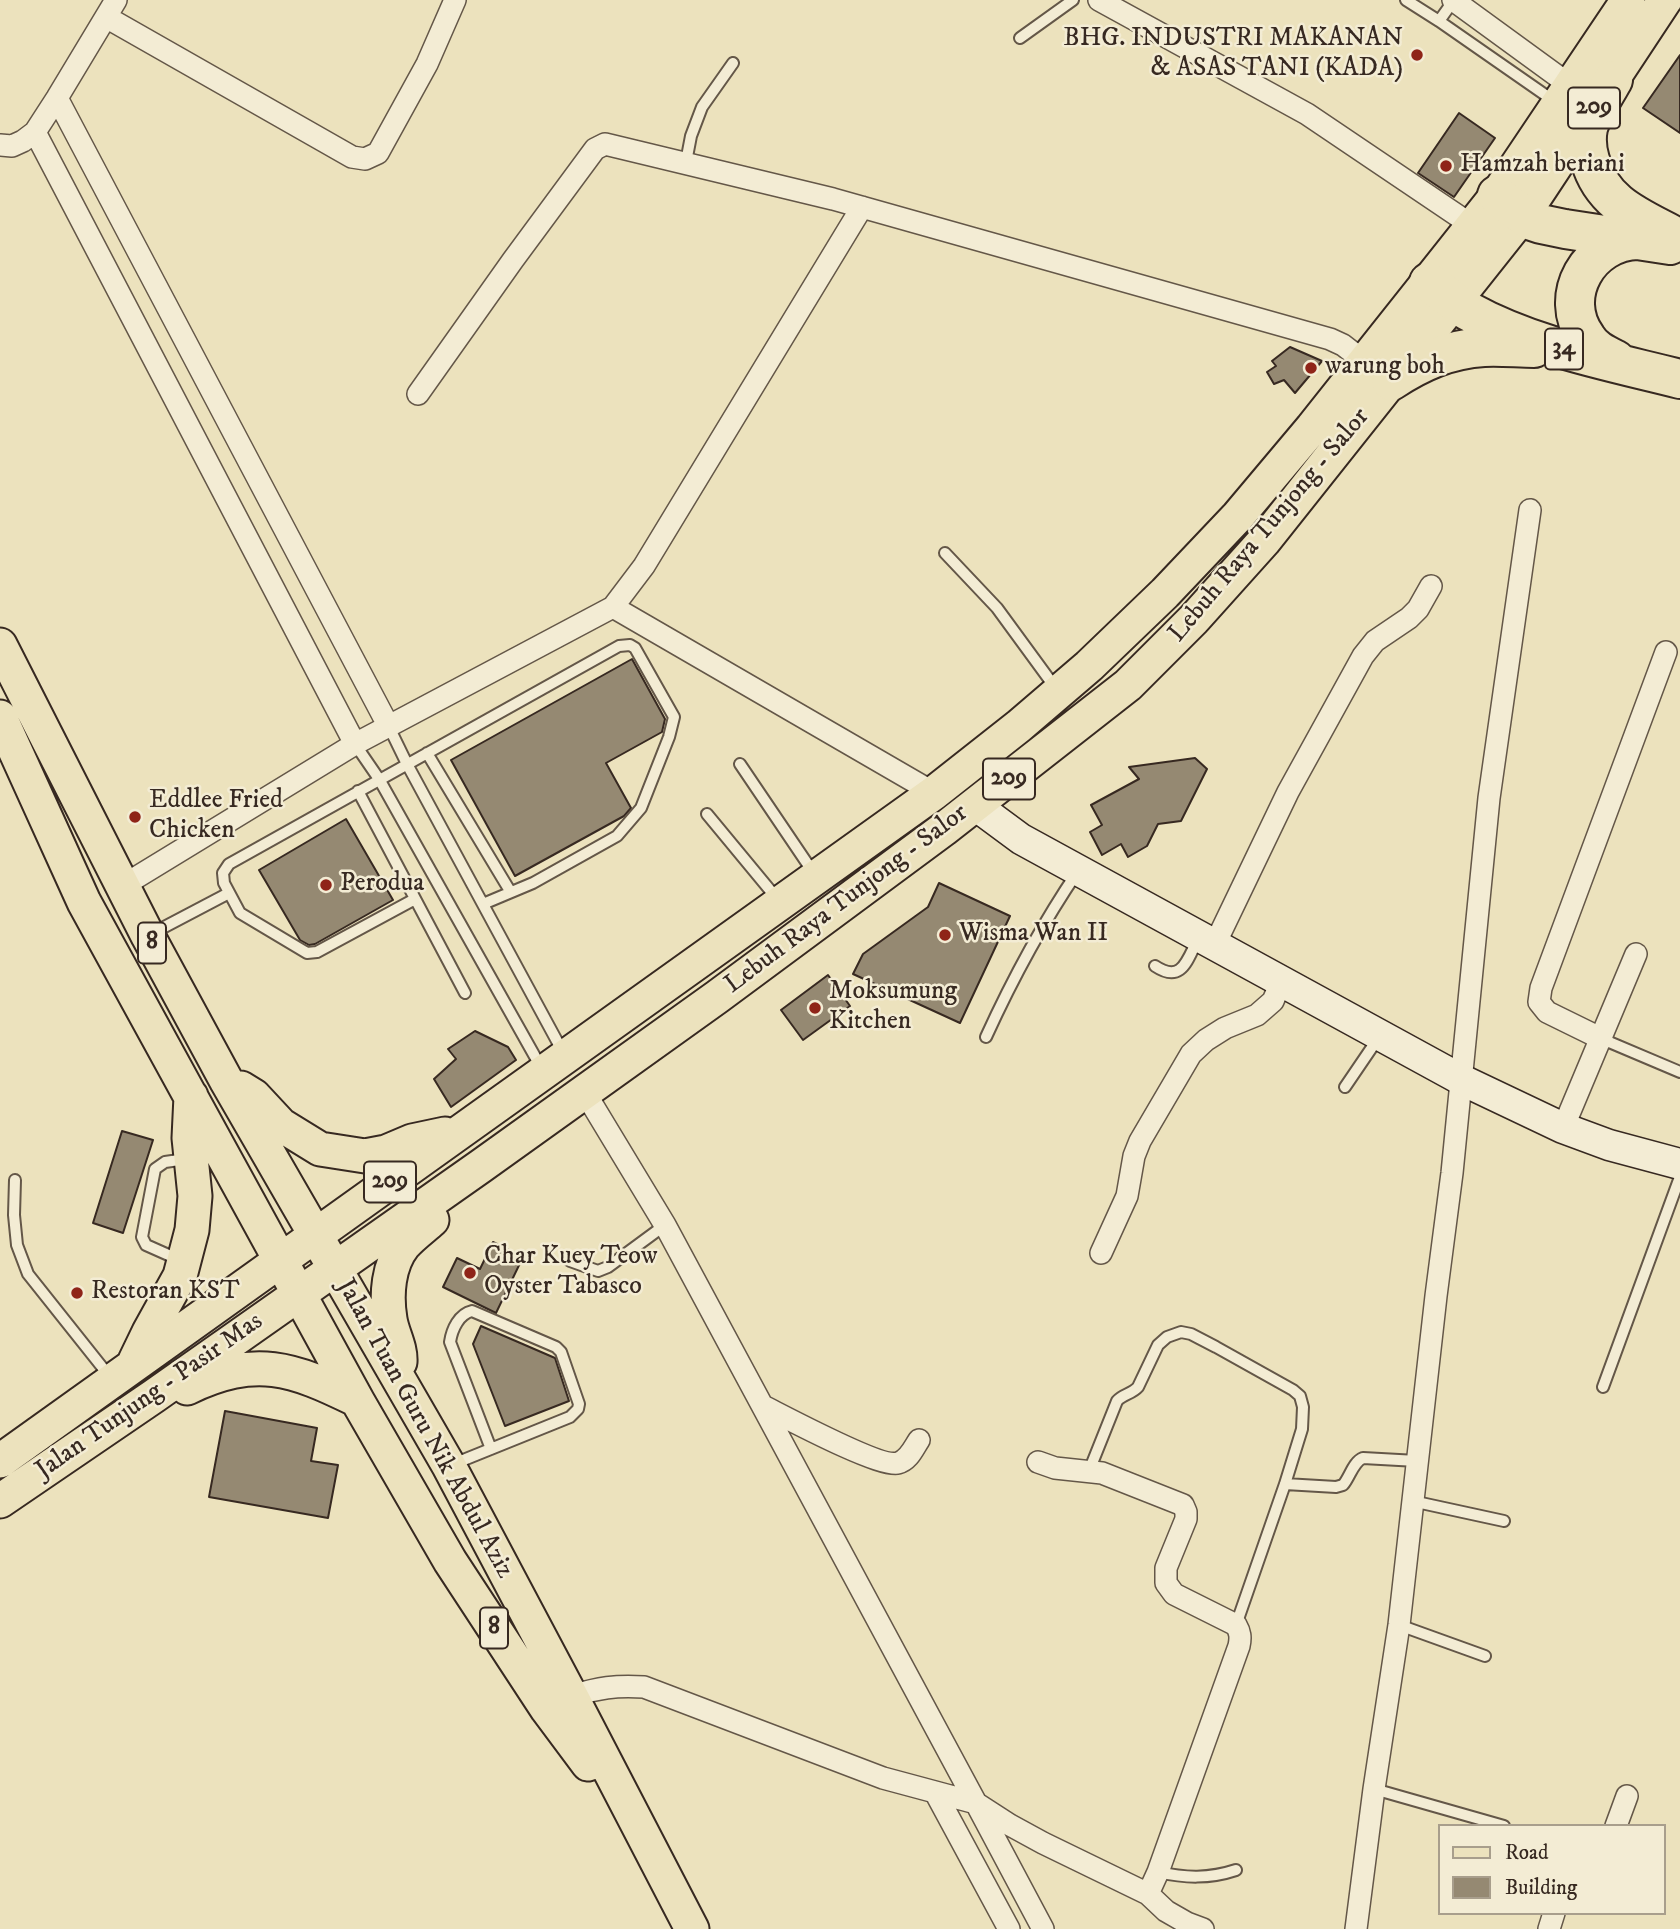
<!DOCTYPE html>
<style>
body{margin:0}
#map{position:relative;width:1680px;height:1929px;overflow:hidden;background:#ece2bd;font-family:"IM FELL DW Pica",serif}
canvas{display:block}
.legend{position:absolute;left:1438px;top:1824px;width:228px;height:91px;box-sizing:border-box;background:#f3ecd4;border:2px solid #a89e8c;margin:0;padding:9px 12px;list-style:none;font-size:21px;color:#372921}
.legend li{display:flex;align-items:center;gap:14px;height:35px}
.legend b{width:35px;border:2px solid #a89e8c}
</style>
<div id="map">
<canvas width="1680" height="1929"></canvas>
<ul class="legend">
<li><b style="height:9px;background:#ece2bd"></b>Road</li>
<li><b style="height:19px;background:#958972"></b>Building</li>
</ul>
</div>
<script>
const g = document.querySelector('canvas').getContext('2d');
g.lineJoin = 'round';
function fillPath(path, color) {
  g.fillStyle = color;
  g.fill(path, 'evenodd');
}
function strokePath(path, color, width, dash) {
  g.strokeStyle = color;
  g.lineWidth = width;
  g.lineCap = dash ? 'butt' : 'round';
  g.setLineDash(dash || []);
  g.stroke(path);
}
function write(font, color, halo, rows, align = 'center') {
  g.font = font + ' "IM FELL DW Pica",serif';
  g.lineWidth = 5;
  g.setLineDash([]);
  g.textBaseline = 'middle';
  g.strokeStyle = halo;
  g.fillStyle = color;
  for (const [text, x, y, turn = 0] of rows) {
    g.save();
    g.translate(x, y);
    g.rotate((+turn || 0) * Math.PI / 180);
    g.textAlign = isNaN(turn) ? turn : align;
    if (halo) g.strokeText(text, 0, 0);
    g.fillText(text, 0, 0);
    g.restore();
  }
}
const building = new Path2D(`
 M1680,55V133L1643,108Z
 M1459,113L1495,138L1454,197L1418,173Z
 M1290,347L1322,361L1295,393L1284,380L1274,384L1267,372L1276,366L1272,361Z
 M632,659L665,719L662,732L606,763L631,808L624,816L515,876L451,760Z
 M1195,758L1207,769L1181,821L1158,824L1147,846L1128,857L1121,844L1102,855L1090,832L1102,825L1091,805L1139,779L1129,767Z
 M346,819L393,900L315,944L309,945L300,940L259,870Z
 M939,883L1010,916L960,1023L853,974L863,954L928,907Z
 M828,975L850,1006L803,1040L781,1010Z
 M475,1031L508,1047L516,1060L451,1107L434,1079L456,1059L448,1049Z
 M122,1131L153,1140L123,1233L93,1223Z
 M493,1242L523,1257L496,1313L443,1287L457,1258L480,1269Z
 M481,1326L555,1358L569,1401L505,1426L473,1344Z
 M225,1411L317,1428L311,1461L338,1465L328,1518L209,1497Z`);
fillPath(building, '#958972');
strokePath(building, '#372921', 2);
const lane = new Path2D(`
 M1406,0L1439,21
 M1454,0L1439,21L1554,101
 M1020,38L1073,0
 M686,162L691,136L702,107L733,63
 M945,553L997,608L1057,690
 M389,727L407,764L564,1054
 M355,744L379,779L542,1069
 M427,753L510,891
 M740,764L815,875
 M358,791L465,993
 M707,814L779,901
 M415,899L317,952L307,953L240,913L224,883L223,873L229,864L619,646L630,645L635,648L674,717L669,737L641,808L617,836L533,883L483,904
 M151,934L229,893
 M1155,966C1182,984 1187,960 1198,939
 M986,1037C1012,980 1042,924 1078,871
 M1602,1039L1680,1072
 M1345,1087L1379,1037
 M15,1180L14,1215L17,1245L28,1274L110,1377
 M182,1261L146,1245L142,1237L155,1169L165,1162L186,1159
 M570,1261L598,1271L608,1267L665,1225
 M1603,1387L1680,1177
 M451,1465L570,1417L578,1409L579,1404L561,1352L556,1347L472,1311C459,1314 452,1329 450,1342L491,1449
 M1089,1471L1117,1401C1123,1394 1132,1394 1138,1387L1158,1345L1167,1337L1181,1332L1191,1334L1216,1347L1293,1390L1300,1396L1303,1407L1302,1429L1285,1484L1236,1625
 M1285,1484L1336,1487L1343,1485C1350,1477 1353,1462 1363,1458L1417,1461
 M1412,1501L1504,1521
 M1399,1625L1485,1656
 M1374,1789L1504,1826
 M1158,1872C1185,1878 1209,1879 1236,1870`);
const street = new Path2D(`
 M1099,0L1307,114L1473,226
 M1453,0L1571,86
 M106,17L352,157L365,159L378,153L427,64L455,0
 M57,98L389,727
 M35,132L355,744
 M0,145L12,146L23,141L35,132L57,98L116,0
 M418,394L513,260L595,149L605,144L833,199L1330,339L1343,345L1365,362
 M613,607L934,793
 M124,885L355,744L613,607L644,566L862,207
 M1215,944L1288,792L1363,656L1375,641L1409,618L1418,609L1431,586
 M1602,1039L1547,1012L1539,1002L1541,988L1666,652
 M1563,1128L1636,954
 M1101,1253L1127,1196L1134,1156L1140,1141L1191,1054L1206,1040L1225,1028L1257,1015L1273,1001L1281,982
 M763,1406C785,1417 880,1468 898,1463C909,1460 913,1449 919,1440
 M1038,1462L1055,1468L1102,1473L1183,1505L1186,1512V1519L1166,1568V1583L1174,1594L1236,1625C1240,1632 1241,1637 1239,1646L1158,1872L1148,1894
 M571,1696C599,1688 615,1685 644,1687L883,1778L976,1803L665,1225L584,1091
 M935,1792L1009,1929
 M976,1803L1010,1825L1043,1843L1148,1894L1166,1911L1187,1923L1203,1929
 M977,1805L1043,1929
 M1616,1826L1627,1796
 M1356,1929L1374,1789L1399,1625L1436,1296L1452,1173L1489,798L1530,510
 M1549,1929L1554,1913`);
const secondary = new Path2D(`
 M975,805L1021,839L1462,1080L1563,1128L1609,1145L1680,1164`);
const primary = new Path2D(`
 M0,645L148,936L226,1080L449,1466L571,1696L692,1929
 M0,717L84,902L357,1400L450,1561L547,1709L588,1764
 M241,1088L254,1096L281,1125L320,1149L365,1156L386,1152L412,1141L445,1134
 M135,1361L149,1332L180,1276L192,1230L195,1196L189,1138L191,1096
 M400,1362C401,1347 392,1333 390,1319C386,1295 388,1265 404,1245C412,1236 423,1228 432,1220
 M187,1388C256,1355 292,1368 357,1400
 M0,1461L934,793L1019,726L1089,666L1165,593L1238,516L1312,428L1497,195L1628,0
 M0,1501L154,1396L481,1166L717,997L944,829L1128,685L1194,619L1264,541L1523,215L1665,0`);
const highway = new Path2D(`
 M1613,80C1606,92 1591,116 1588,128C1586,138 1587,150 1590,160C1603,206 1642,218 1680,239
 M1497,195L1529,220L1541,224L1565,229L1670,245
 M1429,282C1441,291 1454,303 1468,311C1533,347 1609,361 1680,379
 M1616,360C1604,354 1593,349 1586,337C1557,296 1589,241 1638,240
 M1391,381C1420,362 1449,349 1484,347C1501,346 1518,348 1534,348`);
strokePath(lane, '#645748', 14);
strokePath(street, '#645748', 24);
strokePath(secondary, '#372921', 33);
strokePath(primary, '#372921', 37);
strokePath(highway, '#372921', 42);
strokePath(lane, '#f3ecd4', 10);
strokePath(street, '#f3ecd4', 21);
strokePath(secondary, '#f3ecd4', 30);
strokePath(primary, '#ece2bd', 33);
strokePath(highway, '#ece2bd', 38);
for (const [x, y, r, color] of [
 [1417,55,7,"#8f2418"],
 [1446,166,7,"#8f2418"],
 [1311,368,7,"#8f2418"],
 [135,817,7,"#8f2418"],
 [326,885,7,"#8f2418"],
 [945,935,7,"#8f2418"],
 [815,1008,7,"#8f2418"],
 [470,1273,7,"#8f2418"],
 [77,1293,7,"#8f2418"]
]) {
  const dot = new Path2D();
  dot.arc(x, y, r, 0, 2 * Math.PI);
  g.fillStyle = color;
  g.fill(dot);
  strokePath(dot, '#f3ecd4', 2.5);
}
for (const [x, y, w] of [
 [1594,108,52],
 [1564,349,38],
 [1009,779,52],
 [152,943,28],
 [390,1182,52],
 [494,1628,28]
]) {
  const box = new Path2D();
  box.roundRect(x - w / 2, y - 20.5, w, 41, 5);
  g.fillStyle = '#f3ecd4';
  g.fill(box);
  strokePath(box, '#372921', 2);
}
write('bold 24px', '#372921', null, [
 ["209",1594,108],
 ["34",1564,349],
 ["209",1009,779],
 ["8",152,943],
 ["209",390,1182],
 ["8",494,1628]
]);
write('26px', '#372921', '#f3ecd4', [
 ["BHG. INDUSTRI MAKANAN",1403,40,"right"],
 ["& ASAS TANI (KADA)",1403,70,"right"],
 ["Hamzah beriani",1460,166],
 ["warung boh",1325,368],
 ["Eddlee Fried",149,802],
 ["Chicken",149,832],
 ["Perodua",340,885],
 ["Wisma Wan II",959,935],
 ["Moksumung",829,993],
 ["Kitchen",829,1023],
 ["Char Kuey Teow",484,1258],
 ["Oyster Tabasco",484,1288],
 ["Restoran KST",91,1293]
], 'left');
write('26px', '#372921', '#f3ecd4', [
 ["Lebuh Raya Tunjong - Salor",1270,526,-50],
 ["Lebuh Raya Tunjong - Salor",847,900,-37],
 ["Jalan Tunjung - Pasir Mas",150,1397,-35],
 ["Jalan Tuan Guru Nik Abdul Aziz",424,1429,61]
]);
</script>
